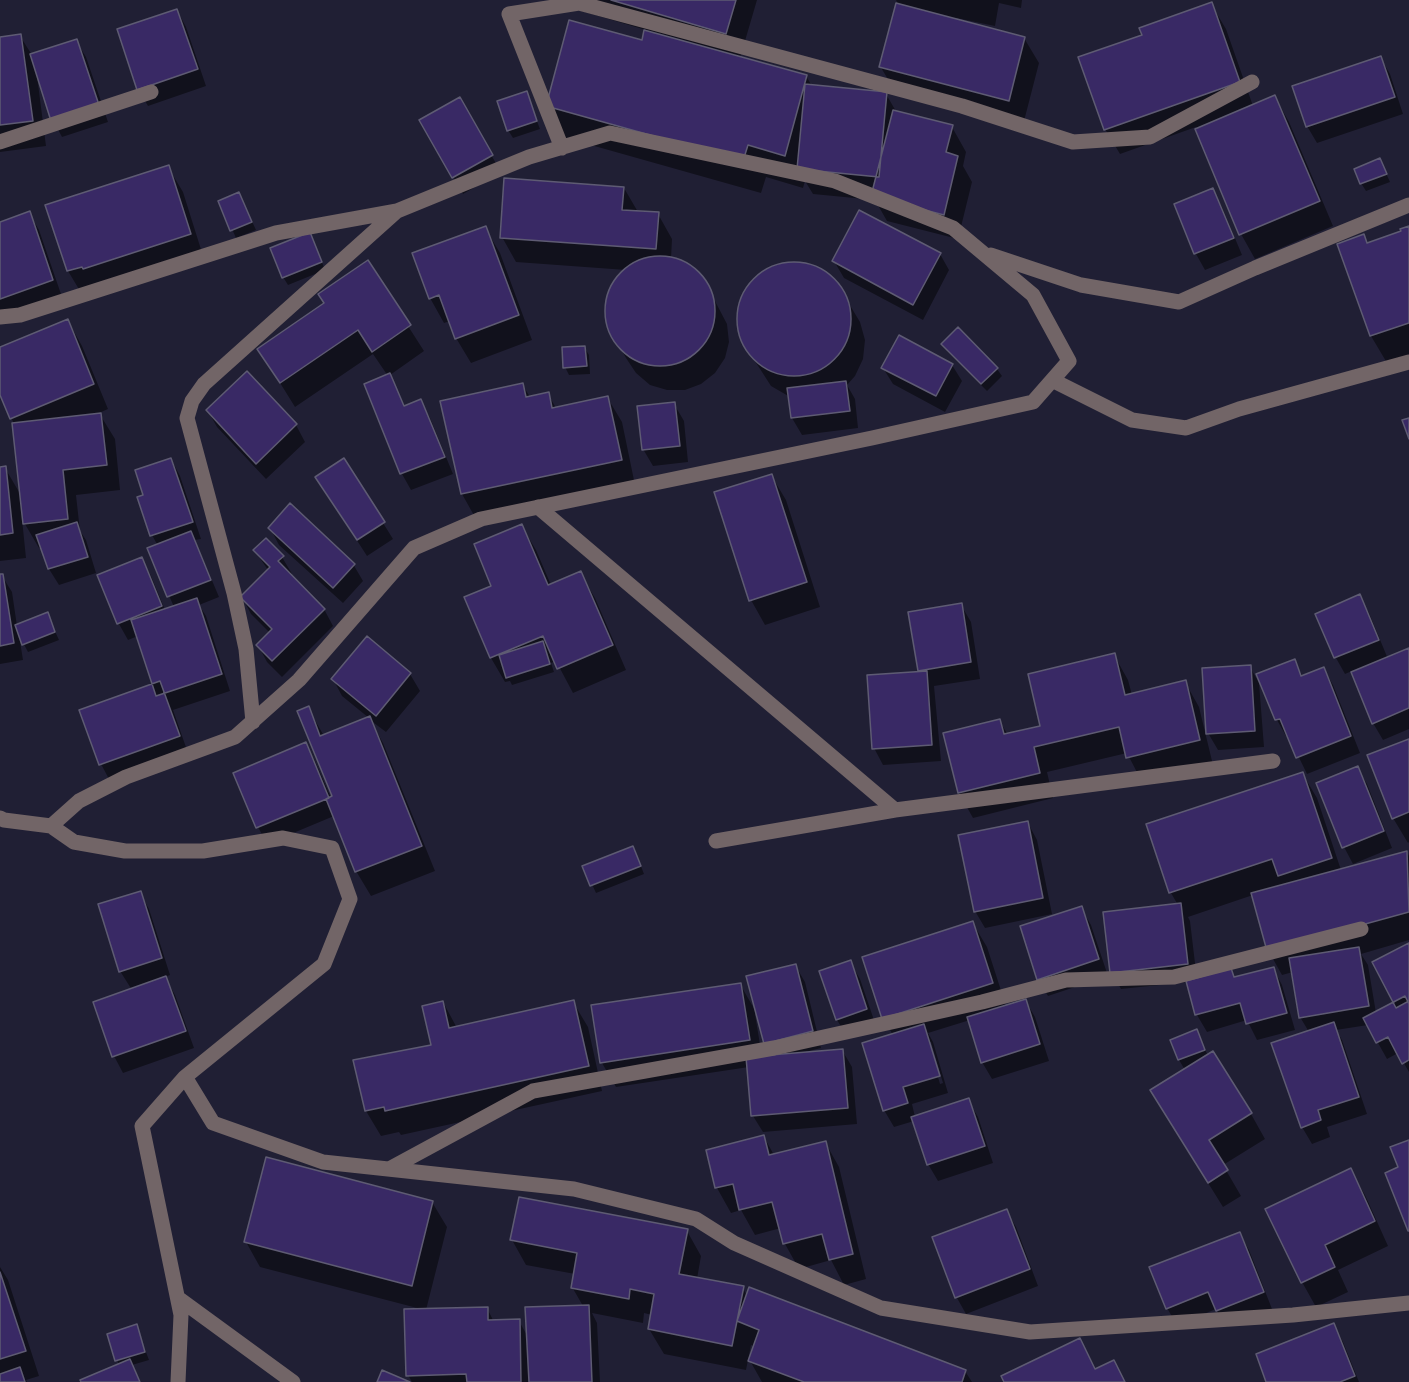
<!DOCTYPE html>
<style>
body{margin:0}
canvas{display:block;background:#201f34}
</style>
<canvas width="1409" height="1382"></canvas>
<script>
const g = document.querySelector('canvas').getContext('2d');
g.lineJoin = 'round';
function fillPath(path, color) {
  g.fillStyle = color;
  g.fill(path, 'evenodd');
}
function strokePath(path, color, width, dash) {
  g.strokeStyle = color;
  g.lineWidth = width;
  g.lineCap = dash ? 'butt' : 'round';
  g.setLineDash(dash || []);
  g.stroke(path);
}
fillPath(new Path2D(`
 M572,0H757L740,58L806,76L812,86L886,94L897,113L952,127L966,152L963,166L972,182L958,239L887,221L875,200L813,194L805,181L803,188L766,177L761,193L566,138L547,106L643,42L646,30L578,10Z
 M896,0H1022L1021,8L999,3L995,26L956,18L955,20L1024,38L1039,63L1023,125L895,91L880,66L899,6Z
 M1211,4L1226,29L1253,106L1275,97L1289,122L1333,226L1255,259L1241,234L1196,127L1120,154L1105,129L1144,36Z
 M177,10L186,27L206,86L148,106L138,89Z
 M20,36L32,55L76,41L86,57L108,122L62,137L53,120L38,76H37L46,146L0,152V38Z
 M1380,57L1390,74L1403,114L1317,143L1307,126Z
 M526,93L540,129L513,138L508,130Z
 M459,99L501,172L463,194L421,121Z
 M1380,160L1390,182L1366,191L1361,183Z
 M168,167L183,192L204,259L83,296L68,271L47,206Z
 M624,188L638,212L658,214L672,239L671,259L677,260L693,268L705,282L727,324L729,342L725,358L715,373L701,384L685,390H667L650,385L636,373L626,358L611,332L607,316L608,298L615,282L626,270L516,262L502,237Z
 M1213,190L1222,207L1242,255L1205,270L1196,254L1176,205Z
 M220,202H243L256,230L236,238Z
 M29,213L39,230L62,297L0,315V223Z
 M485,228L500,253L532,340L471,363L456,338L450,321L444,323L430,298Z
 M1409,229V361L1390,368L1371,336L1339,245L1364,236L1368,244Z
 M314,242L325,270L288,285L283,277Z
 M940,254L949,270L923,320L844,278L834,261Z
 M367,262L424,351L390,375L405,407L421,401L430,418L453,474L411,490L402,474L366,384L388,376L373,354L295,407L259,349L325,304Z
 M789,263L807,264L823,270L836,282L860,322L865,340L863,359L855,376L847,385L855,399L858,428L802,435L792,418L790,397L771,386L744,344L738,326L739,307L746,289L757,276L772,267Z
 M68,321L82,346L108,409L99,413L115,439L120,490L76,495L80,531L86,540L96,573L59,585L49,569L42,548H39L22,519L26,558L0,561V468H5L22,497L14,424L0,391V349Z
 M943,344L997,369L1002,376L987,391L948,352Z
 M584,347L589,355L590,374L569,375L565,367Z
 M952,365L962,381L945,412L893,384L883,368Z
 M247,373L296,425L305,442L266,479L217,427L208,411Z
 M522,384L530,397L548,394L556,408L607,397L622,422L635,485L476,519L462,494L442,402Z
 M674,404L684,421L688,462L653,466L643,449Z
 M171,459L180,476L201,539L195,540L219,597L199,605L206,616L230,691L173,710L188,753L110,781L101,764L81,711L154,684L138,636L128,640L119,624L99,576L142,559L151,576L165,610L174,607L149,549L158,546L152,535L145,496Z
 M344,460L393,539L367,556L327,494Z
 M771,475L786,500L820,607L765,625L751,600Z
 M521,525L536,550L551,585L580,573L595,598L626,670L573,693L556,661L551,663L554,672L512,685L510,681L505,682L491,658L493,586Z
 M270,528L353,564L363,581L343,603L279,545Z
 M255,551L282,557L292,574L290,576L324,609L333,626L282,677L267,662L258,645L270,633L251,614L242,597L268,570Z
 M0,576H2L12,592L17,626L47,614L59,640L28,652L19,635L23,660L0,664Z
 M1359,596L1369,613L1388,659L1409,650V729L1383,740L1373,723L1352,671L1345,674L1336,658L1317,615Z
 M961,605L971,622L980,679L934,686L941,761L883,765L874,748L920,673L910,613Z
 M367,638L410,674L420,691L386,732L370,720L383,743L435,871L371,896L356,871L334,816L267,844L258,827L306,744L315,761L331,798L334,797L308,708L324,736L369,718L342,696L333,679Z
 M1114,655L1128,680L1132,695L1185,682L1199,707L1213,765L1142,782L1127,753L1047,772L1053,798L973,818L959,793L944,734L999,720L1008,735L1042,727Z
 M1294,661L1303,677L1324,669L1333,685L1360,753L1307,774L1288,735L1286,736L1277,720Z
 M1250,667L1259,683L1264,747L1218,750L1208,733Z
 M1409,741V842L1408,843L1393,818Z
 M1357,768L1367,784L1392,848L1353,864L1344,847Z
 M1302,773L1317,798L1341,870L1407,852L1409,856V940L1361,954L1368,965L1376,1013L1395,1003L1409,944V1072L1398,1053L1387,1059L1368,1025L1336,1030L1342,1040L1367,1114L1327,1127L1330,1137L1312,1144L1302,1127L1309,1032L1300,1017L1293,972L1282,975L1268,950L1253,895L1188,917L1190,921L1197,980L1230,970L1235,979L1273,968L1282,985L1295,1030L1257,1040L1247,1020L1207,1032L1197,1015L1188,982L1121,989L1112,973L1178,905L1171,893L1148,825Z
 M1028,823L1037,840L1052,914L985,928L975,911Z
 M637,856L644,874L596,893L584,867Z
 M140,893L149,909L170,975L165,977L175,995L194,1048L123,1073L114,1056L132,990L120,971Z
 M1081,908L1091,925L1108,976L1048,996L1038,979Z
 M972,922L987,947L1006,1006L1025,1000L1035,1017L1049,1061L992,1079L982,1062L970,1020L928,1033L933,1042L948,1093L912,1104L915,1117L968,1100L978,1117L993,1163L938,1181L928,1164L914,1121L894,1127L884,1110L893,1035L883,1018ZM928,1042H931L943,1083L940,1084Z
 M850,962L860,979L876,1026L847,1036L837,1020L821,972Z
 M795,965L805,982L821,1048L805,1052V1054L842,1050L852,1067L857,1124L763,1132L753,1116L749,1067L616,1087L602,1063L740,984L756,1012ZM757,1013L773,1056L762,1057L755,1014Z
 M443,1002L457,1028L573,1002L588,1027L602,1091L401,1135L399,1132L381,1136L366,1111L355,1061L432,1046Z
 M1196,1030L1208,1056L1251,1114L1265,1139L1223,1165L1241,1196L1223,1207L1166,1115L1185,1070L1179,1060Z
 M764,1137L774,1155L825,1142L839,1167L866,1279L844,1285L831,1260L799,1269L785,1244L781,1228L755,1235L741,1210L731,1213L717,1188Z
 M1350,1170L1365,1195L1388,1246L1338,1270L1348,1292L1316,1307L1302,1282Z
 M432,1202L447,1227L426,1310L487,1308L494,1322L519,1321L528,1337L583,1306L572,1287L575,1274L526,1265L512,1240L687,1231L701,1256L697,1279L743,1288L747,1296L965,1371L972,1382H762L749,1359L755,1347L751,1345L746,1370L664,1354L649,1329L652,1315L644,1313L643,1323L592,1313L597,1323L600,1382H412L408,1375L421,1309L260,1267L246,1242Z
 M1006,1210L1016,1227L1038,1286L966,1314L957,1298L934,1238Z
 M1240,1234L1249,1250L1272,1309L1226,1327L1216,1309L1177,1325L1167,1308Z
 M0,1267L8,1280L39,1376L26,1380L27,1382H0Z
 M1334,1325L1343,1342L1359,1382H1268Z
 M136,1326L149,1360L132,1365L141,1382H82L119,1365L109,1335Z`), '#0007');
const building = new Path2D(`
 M611,0H736L726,34Z
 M1212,2L1240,82L1104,130L1078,57L1142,35L1139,28Z
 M896,3L1025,37L1009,101L879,67Z
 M177,9L198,69L137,90L117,29Z
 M569,20L642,40L644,30L807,75L785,156L748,145L743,161L546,106Z
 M21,34L33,121L0,125V37Z
 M77,39L99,105L51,121L30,54Z
 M1381,56L1395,97L1306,127L1292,86Z
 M805,84L887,92L879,177L797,169Z
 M527,91L537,121L507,131L497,101Z
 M1275,95L1320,201L1239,235L1195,129Z
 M460,97L493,155L452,178L419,120Z
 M893,110L953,125L946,152L958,156L944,215L871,196Z
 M1380,158L1387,174L1360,184L1354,169Z
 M169,165L191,234L83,269L82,267L67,271L45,205Z
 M504,178L624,187L622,210L659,212L656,249L500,238Z
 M1213,188L1234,238L1194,254L1174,204Z
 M239,192L252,222L230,231L218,201Z
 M859,210L941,253L913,305L832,261Z
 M30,211L53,280L0,299V222Z
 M486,226L519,315L455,339L439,295L429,299L412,253Z
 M1409,226V323L1370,336L1337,244L1364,234L1367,243L1401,231L1400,229Z
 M310,232L322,262L282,278L270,248Z
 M605 311a55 55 0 1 1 110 0a55 55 0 1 1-110 0Z
 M368,260L411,325L372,352L358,330L280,383L257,349L324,303L318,294Z
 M737 319a57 57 0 1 1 114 0a57 57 0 1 1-114 0Z
 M68,319L94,384L10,419L0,395V347Z
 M958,327L998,368L981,384L941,344Z
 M899,335L953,364L936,396L881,368Z
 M585,346L587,366L563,368L562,347Z
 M247,371L297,424L256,464L206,410Z
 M390,373L404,406L421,399L445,457L400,474L364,384Z
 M846,381L850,411L791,418L787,388Z
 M523,383L526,397L549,392L552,408L608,396L622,460L461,494L440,401Z
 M675,402L680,446L642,450L637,406Z
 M101,413L107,465L63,470L68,519L23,524L12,423Z
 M1409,418V439L1402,420Z
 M171,458L193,522L150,536L137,497L143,495L135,470Z
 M344,458L385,522L357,540L315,477Z
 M6,466L13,533L0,535V467Z
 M772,474L807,582L749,601L714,492Z
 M290,503L355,564L333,588L268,528Z
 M77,522L88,557L48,569L36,535Z
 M522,524L548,585L581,571L613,645L557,669L543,636L490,658L464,597L491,586L474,544Z
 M191,531L211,580L167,597L147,548Z
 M266,538L284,556L278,561L325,609L272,661L256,645L272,629L240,597L270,567L253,550Z
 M142,557L162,606L117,624L97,575Z
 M0,574H3L14,643L0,646Z
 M1360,594L1379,640L1334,658L1315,614Z
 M197,598L222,674L156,696L131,620Z
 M962,603L971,662L918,671L908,612Z
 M48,612L55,632L22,645L15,625Z
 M367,636L411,673L376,716L331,679Z
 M543,641L550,664L506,678L499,655Z
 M1409,648V708L1372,724L1351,672Z
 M1115,653L1125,695L1186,680L1200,740L1126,758L1119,727L1034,747L1040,773L958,793L943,733L1000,719L1004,734L1040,726L1028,674Z
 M1295,659L1301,676L1324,667L1351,736L1296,758L1280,719L1275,720L1256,674Z
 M1251,665L1255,731L1206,734L1202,668Z
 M927,671L932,745L872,749L867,675Z
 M160,681L180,736L99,765L79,710Z
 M309,706L320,736L370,716L422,846L355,872L326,799L332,796L297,711Z
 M1409,739V812L1392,819L1367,755Z
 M306,742L329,798L256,828L233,773Z
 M1358,766L1384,831L1342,848L1316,783Z
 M1303,772L1332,858L1278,876L1272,859L1169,893L1146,824Z
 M1028,821L1043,898L974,912L958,835Z
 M633,846L641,866L590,886L582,866Z
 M1407,851L1409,912L1267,951L1251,893Z
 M141,891L162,958L119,972L98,904Z
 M1181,903L1188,964L1110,973L1103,912Z
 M1082,906L1099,959L1037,980L1020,926Z
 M973,921L993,983L882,1019L862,957Z
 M1409,943V1001L1396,1008L1372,962Z
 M1359,947L1369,1006L1299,1018L1289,958Z
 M851,960L867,1009L836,1020L819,971Z
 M796,964L813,1031L764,1044L746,976Z
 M1274,967L1287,1013L1246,1024L1240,1003L1195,1015L1186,981L1231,968L1234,977Z
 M166,976L186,1031L112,1057L93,1002Z
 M741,983L750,1040L600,1063L591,1005Z
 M1405,996L1409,1004V1060L1402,1064L1388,1037L1376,1043L1363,1018Z
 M1026,999L1040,1044L981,1063L967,1017Z
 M574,1000L589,1066L385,1111L384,1107L365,1111L353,1060L431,1045L422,1006L443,1001L449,1028Z
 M1334,1022L1359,1097L1318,1110L1321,1120L1301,1128L1271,1043Z
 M924,1024L940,1076L903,1087L908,1103L883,1111L862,1043Z
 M1197,1029L1205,1050L1178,1060L1170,1040Z
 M843,1049L848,1108L751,1116L746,1057Z
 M1213,1051L1252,1113L1209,1140L1228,1170L1208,1183L1150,1090Z
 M969,1098L985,1146L927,1165L911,1117Z
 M764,1135L769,1155L826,1141L853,1254L829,1260L822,1234L783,1244L772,1202L739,1210L733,1184L715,1188L706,1150Z
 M1409,1140V1231H1408L1385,1173L1398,1167L1390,1147Z
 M266,1157L433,1201L412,1286L244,1242Z
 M1351,1168L1375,1221L1325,1245L1335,1267L1301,1283L1265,1209Z
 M519,1197L688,1229L679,1274L744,1286L732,1346L648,1329L654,1294L630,1289L629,1299L571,1288L577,1253L510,1240Z
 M1007,1209L1030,1269L955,1298L932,1237Z
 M1240,1232L1264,1292L1216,1311L1208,1292L1166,1309L1149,1267Z
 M0,1272L26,1351L0,1359Z
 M749,1287L966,1370L962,1382H804L748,1361L759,1330L737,1321Z
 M589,1305L592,1382H529L525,1307Z
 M488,1307V1320L520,1319L521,1382H467L466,1374L406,1376L404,1309Z
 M1334,1323L1355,1376L1340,1382H1266L1256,1354Z
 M137,1324L145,1352L115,1361L107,1334Z
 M1080,1338L1095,1369L1114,1360L1125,1382H1004L1001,1376Z
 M130,1359L140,1382H81L80,1380Z
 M20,1367L25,1382H0V1374Z
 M382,1370L410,1382H377Z`);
fillPath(building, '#392965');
strokePath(building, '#5e5b73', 1.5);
strokePath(new Path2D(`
 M0,142L151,92
 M562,148L509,14L579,3L962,106L1073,142L1150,137L1252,82
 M991,255L1081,285L1179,302L1255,268L1409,205
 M0,317L20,315L276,233L397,211L529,157L610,133L835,181L953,228L1033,295L1069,361L1033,402L872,438L481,519L414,548L299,680L235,737L126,777L79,801L51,826L74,842L125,851H203L283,838L332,848L350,899L324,964L185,1077L213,1123L323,1162L574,1189L696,1219L734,1243L881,1308L1030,1332L1293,1315L1409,1303
 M1052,380L1132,420L1186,428L1239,409L1409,362
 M538,507L895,810L1273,761
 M253,722L246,649L234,593L187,418L192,401L204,384L397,211
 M0,818L4,820L51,826
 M716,841L895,810
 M389,1169L533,1091L774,1048L982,1002L1066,980L1174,977L1361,929
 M178,1298L293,1382
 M178,1382L181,1315L142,1126L185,1077`), '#726567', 15);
</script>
